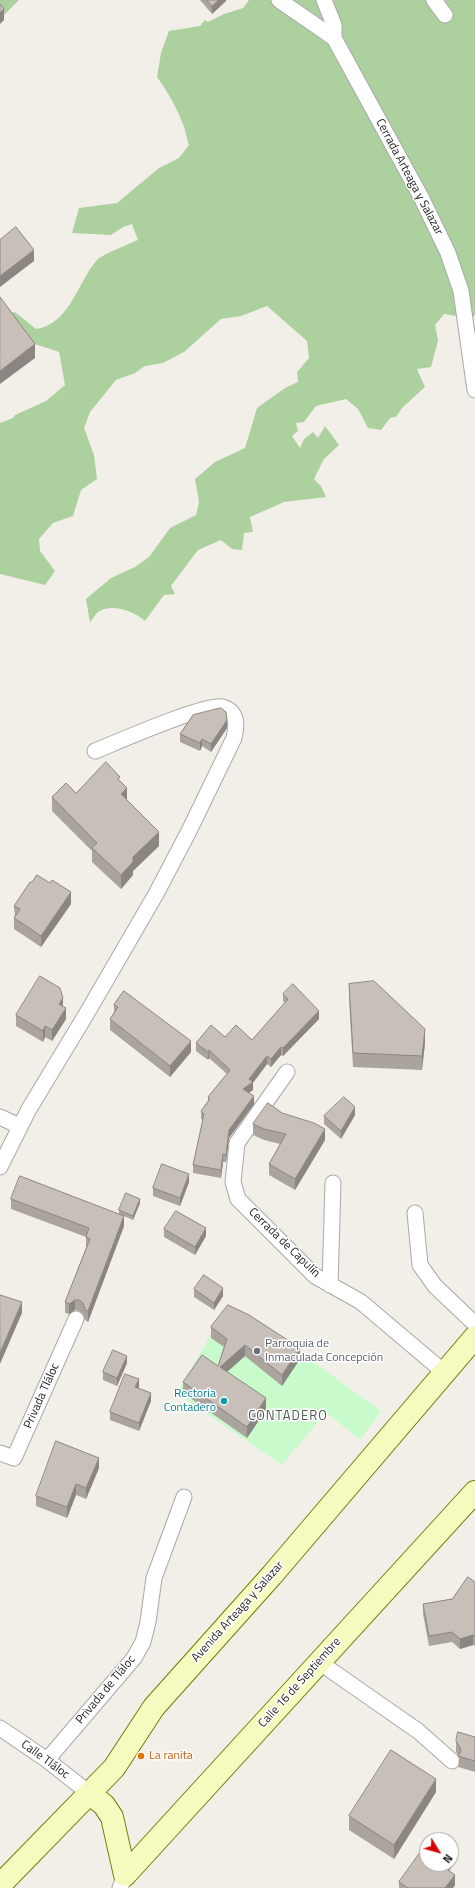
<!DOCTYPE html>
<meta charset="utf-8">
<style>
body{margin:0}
#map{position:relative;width:475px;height:1888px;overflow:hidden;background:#f2efe9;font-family:"Titillium Web",sans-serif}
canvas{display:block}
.north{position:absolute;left:419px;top:1832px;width:40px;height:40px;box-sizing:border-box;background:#fff;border:1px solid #a7a7a7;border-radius:50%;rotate:127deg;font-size:11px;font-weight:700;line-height:16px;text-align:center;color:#222}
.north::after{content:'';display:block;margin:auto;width:14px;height:18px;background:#d40000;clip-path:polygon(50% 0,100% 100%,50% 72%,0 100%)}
</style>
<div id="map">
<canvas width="475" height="1888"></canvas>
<div class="north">N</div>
</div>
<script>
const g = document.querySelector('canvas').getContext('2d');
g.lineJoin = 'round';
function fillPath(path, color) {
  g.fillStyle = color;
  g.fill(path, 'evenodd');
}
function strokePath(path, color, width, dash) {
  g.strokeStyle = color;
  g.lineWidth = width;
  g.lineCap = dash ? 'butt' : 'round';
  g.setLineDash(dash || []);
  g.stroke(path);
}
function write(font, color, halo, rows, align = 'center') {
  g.font = font + ' "Titillium Web",sans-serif';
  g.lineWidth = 3;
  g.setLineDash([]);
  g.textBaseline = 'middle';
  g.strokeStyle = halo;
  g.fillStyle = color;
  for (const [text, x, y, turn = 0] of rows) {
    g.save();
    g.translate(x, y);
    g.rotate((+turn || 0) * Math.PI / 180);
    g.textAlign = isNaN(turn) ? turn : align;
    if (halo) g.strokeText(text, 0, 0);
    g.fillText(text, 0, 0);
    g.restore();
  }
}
fillPath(new Path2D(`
 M0,0H19L0,19Z
 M249,0H475V316H456L444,314L435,325L438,341L431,367L417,369L425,387L402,408L396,417L390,418L381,430L368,428L358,409L346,399L316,406L304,422L296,423L298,431L292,436L300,448L304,439L313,432L318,438L325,426L339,445L324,459L314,479L321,486L326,497L284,502L250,517L253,532L244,533L242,550L232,549L221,540L198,550L171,586L175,594L164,595L145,621C134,611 111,603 98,612C95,615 92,619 90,623L86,599L111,578L135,567L149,557L170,528L196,515L199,502L195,479L215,462L245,448L257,408L285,388L298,382L297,372L309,358L307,341L267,306L241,316L221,319L184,352L163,363L145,366L135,373L116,380L90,412L84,428L94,455L97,479L81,490L73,516L53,523L39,539L40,551L55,571L45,585L0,574V423L13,418L15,415L46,401L65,385L59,352L38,345L22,342L4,314L15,312L36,329C70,324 77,283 97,260C101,255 129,244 138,240L132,224L123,227L111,235L72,233L79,208L117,203L159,168L179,158L189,145C186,138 186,131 183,124C176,107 168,92 157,77L161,53L169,31L200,26L205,20L208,22L224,14L243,8Z`), '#add19e');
fillPath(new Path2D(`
 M249,1315L381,1411L360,1440L326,1412L282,1465L177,1393L221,1317Z`), '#c8facc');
const street = new Path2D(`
 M279,0L334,38L421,197L448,253L461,291L475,390
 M324,0L334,25V38
 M434,0L445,15
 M287,1072L237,1143L233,1182L238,1199L315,1276L361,1302L445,1373
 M0,1117L19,1126
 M0,1167L29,1109L87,1013L156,894L189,831L234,738C237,725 238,712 223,707C208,702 115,743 95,751
 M415,1213L420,1265L435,1286L475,1324
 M330,1285L333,1183
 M0,1453L14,1458L76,1319
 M319,1662L418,1731L452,1761
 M0,1728L47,1760L89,1793
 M47,1760L134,1658L143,1642L148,1622L154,1578L184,1497
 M120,1888L125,1875`);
const secondary = new Path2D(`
 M89,1793L104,1805L112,1817L125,1875
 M125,1875L475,1492
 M0,1885L114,1768L154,1707L272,1575L475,1337`);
strokePath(street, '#a9a9a9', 17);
strokePath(secondary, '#707d05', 24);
strokePath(street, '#fff', 15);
strokePath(secondary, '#f7fabf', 22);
fillPath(new Path2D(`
 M200,0H226V1L212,14Z
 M227,728L211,752L202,746L200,751L180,742V734Z
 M120,782L127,800L159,846L133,871V875L121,889L92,862V851L52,811V797L76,793Z
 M71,904L41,947L14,929V918L15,917L14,906Z
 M349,984L425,1043L422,1070L353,1067L349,998Z
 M124,991L191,1052L170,1077L110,1030V1019L114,1012V1005Z
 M283,994L319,1019L283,1056L281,1055L271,1067L267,1064L253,1082V1090L249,1093L254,1104L229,1138L226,1162H223L221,1178L193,1173V1165L203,1120L201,1119V1111L208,1101V1097L227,1074L209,1058L208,1060L196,1051V1043L225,1037L252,1040L285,1003L283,1001Z
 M63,1007L66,1019L52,1041L45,1037L43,1042L16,1026V1015Z
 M282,1113L325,1140L295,1190L269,1175V1164L280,1144L264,1140L253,1135V1124Z
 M355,1115L341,1139L324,1124V1116Z
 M189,1182L180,1206L153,1196V1188Z
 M11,1199L119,1214V1210L140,1203L133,1220L124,1216V1226L88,1322L85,1320L83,1314L79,1311L75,1310L69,1314L65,1313V1302L86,1248V1237L11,1209Z
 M164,1229L206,1236L195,1255L164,1237Z
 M194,1289L223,1296L214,1310L194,1297Z
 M211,1327L300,1359L282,1386L245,1356L227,1372L266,1410L247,1438L183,1393V1382L218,1366L224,1347L211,1338Z
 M127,1363L117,1386L103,1380V1372Z
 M139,1387L138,1388L151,1401L139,1431L110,1420V1412Z
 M99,1468L86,1499L76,1495L67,1518L36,1506V1496Z
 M475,1582V1646L473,1645L460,1649L452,1642L429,1646L423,1614V1604L452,1599Z
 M475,1737V1772L458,1767L459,1756L456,1752V1741Z
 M436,1792L394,1859L349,1830V1816Z
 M453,1865L449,1871L455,1885L453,1888H399V1882Z`), '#aba49e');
fillPath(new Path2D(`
 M219,0H226V1L212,14V6Z
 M4,9V20L0,24V13Z
 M34,250V261L0,287V276Z
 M35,344V358L0,384V371Z
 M227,720V728L211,752V744Z
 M202,739V746L200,751V743Z
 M127,788V802L121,794Z
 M159,832V846L133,871V875L121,889V875L133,857Z
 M71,892V904L41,947V936Z
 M63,998V1009L59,1004Z
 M66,1008V1019L52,1041V1030Z
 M319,1011V1019L283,1056V1048Z
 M45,1026V1037L43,1042V1031Z
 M425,1029V1043L422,1070V1056Z
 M191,1041V1052L170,1077V1066Z
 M281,1047V1055L271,1067V1059Z
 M209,1050V1058L208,1060V1052Z
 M267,1056V1064L253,1083V1090L243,1097V1089L249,1079Z
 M254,1096V1104L229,1138L226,1162V1155L229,1130Z
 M355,1107V1115L341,1139V1131Z
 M325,1129V1140L295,1190V1179Z
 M223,1154V1162L221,1178V1170Z
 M189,1174V1182L180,1206V1198Z
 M140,1199V1203L133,1220V1216Z
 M124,1216V1226L88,1322V1311Z
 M206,1228V1236L195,1255V1247Z
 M223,1288V1296L214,1310V1303Z
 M75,1300V1310L69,1314V1304Z
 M22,1302V1313L0,1364V1353Z
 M245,1345V1356L220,1378V1367Z
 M300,1348V1359L282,1386V1375Z
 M127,1356V1363L117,1386V1378Z
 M139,1379V1387L135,1395V1387Z
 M151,1393V1401L139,1431V1423Z
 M266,1398V1410L247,1438V1427Z
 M99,1458V1468L86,1499V1488Z
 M76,1484V1495L67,1518V1507Z
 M473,1635V1645L460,1649V1639Z
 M436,1779V1792L394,1859V1845Z
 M453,1854V1865L444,1877V1867L446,1864H451V1857Z
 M455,1875V1885L453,1888H445Z`), '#8b8681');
const building = new Path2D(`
 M207,0H219L212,6Z
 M0,4L4,9L0,13Z
 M16,227L34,250L0,276V240Z
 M0,297L35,344L0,371Z
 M221,708L226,712L227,720L211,744L202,739L200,743L180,734L193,715Z
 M106,762L120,777L118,779L127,788L121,794L159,832L133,857V862L121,875L92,848L97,843L52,797L66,783L76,793Z
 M37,875L50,883L52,880L71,892L41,936L14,918L20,909L14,906L30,882H32Z
 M40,976L60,988L63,998L59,1004L66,1008L52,1030L45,1026L43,1031L16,1015Z
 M374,981L425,1029L422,1056L353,1053L349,984Z
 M293,984L319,1011L283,1048L281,1047L271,1059L267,1056L249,1079L253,1082L243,1089L254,1096L229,1130L226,1155L223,1154L221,1170L193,1165L204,1114L201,1111L210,1099L208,1097L230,1070L209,1050L208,1052L196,1043L211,1025L225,1037L236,1025L252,1040L288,999L283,994Z
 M124,991L191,1041L170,1066L110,1019L118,1007L114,1005Z
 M344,1097L355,1107L341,1131L324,1116Z
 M268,1103L282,1113L314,1123L325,1129L295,1179L269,1164L286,1134L264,1129L253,1124Z
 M162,1164L189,1174L180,1198L153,1188Z
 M20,1176L124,1216L88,1311L85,1310L83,1303L79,1300H75L69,1304L65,1302L90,1239L86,1237L89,1228L11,1199Z
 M126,1193L140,1199L133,1216L119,1210Z
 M176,1211L206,1228L195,1247L164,1229Z
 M204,1275L223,1288L214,1303L194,1289Z
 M0,1295L22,1302L0,1353Z
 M228,1305L249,1315L300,1348L282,1375L245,1345L220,1367L266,1398L247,1427L183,1382L202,1355L218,1366L227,1339L211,1327Z
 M113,1350L127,1356L117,1378L103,1372Z
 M125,1374L139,1379L135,1387L151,1393L139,1423L110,1412Z
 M56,1441L99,1458L86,1488L76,1484L67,1507L36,1496Z
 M468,1577L475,1582V1636L473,1635L460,1639L452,1632L429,1636L423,1604L452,1599Z
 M458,1732L475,1737V1761L458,1756L461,1751L460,1747L456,1741Z
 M391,1750L436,1779L394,1845L349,1816Z
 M431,1838L434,1840H429Z
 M427,1843V1864H446L444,1867L455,1875L445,1888H408L399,1882Z
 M451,1852L453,1854L451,1857Z`);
fillPath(building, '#c7bfb8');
strokePath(building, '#8b8681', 1);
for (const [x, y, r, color] of [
 [257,1351,4,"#6b7280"],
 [224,1401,4,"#0f9aa8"],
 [141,1756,4,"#e8710a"]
]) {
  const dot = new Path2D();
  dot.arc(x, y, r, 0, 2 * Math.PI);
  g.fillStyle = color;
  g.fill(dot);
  strokePath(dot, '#fff', 1.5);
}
write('12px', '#222', '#fff', [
 ["Cerrada Arteaga y Salazar",409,177,62],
 ["Cerrada de Capulín",284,1243,44],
 ["Privada Tláloc",42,1396,-66],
 ["Avenida Arteaga y Salazar",238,1612,-48],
 ["Calle 16 de Septiembre",300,1683,-48],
 ["Privada de Tláloc",106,1690,-50],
 ["Calle Tláloc",45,1760,36]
]);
write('12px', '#5b616d', '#fff', [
 ["Parroquia de",265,1344],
 ["Inmaculada Concepción",265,1358]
], 'left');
write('12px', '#0d838f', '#fff', [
 ["Rectoria",216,1394],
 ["Contadero",216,1408]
], 'right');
write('12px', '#c56008', '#fff', [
 ["La ranita",149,1756]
], 'left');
g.letterSpacing = '1px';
write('13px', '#555', '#fff', [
 ["CONTADERO",288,1417]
]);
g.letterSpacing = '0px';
</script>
